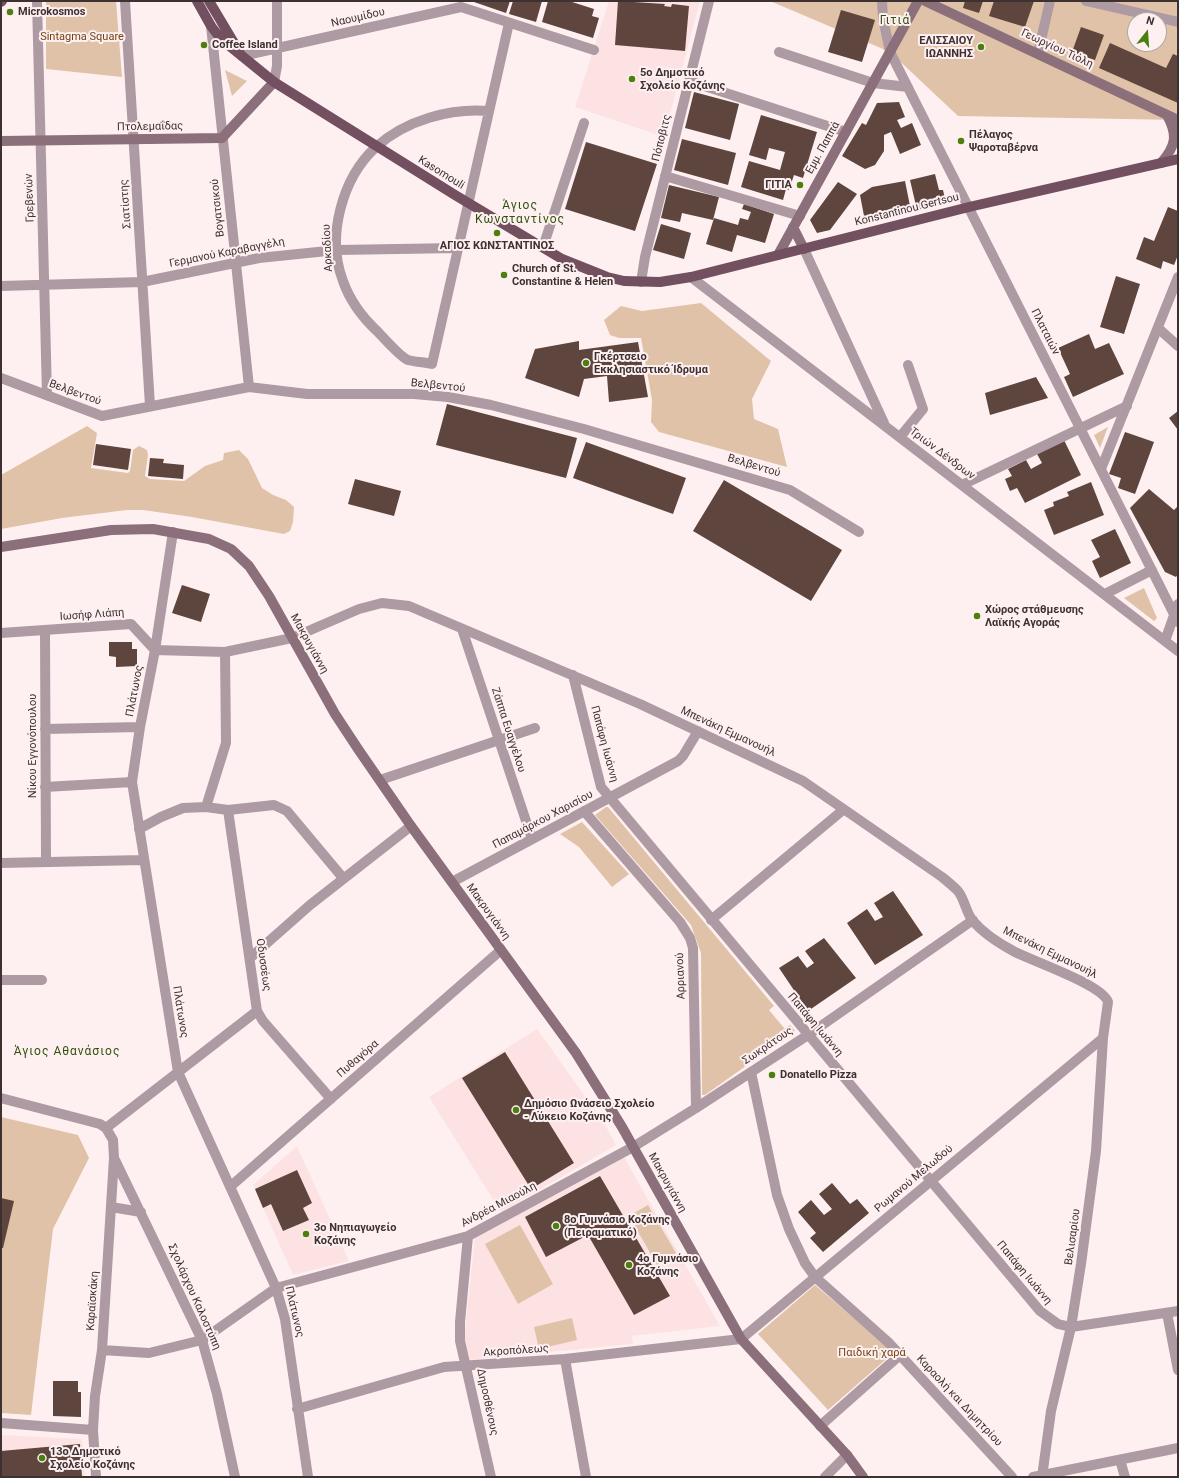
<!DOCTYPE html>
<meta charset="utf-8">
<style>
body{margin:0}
#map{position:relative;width:1179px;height:1478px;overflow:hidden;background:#fef0f1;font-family:Roboto,sans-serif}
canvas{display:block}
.frame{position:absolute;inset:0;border:2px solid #3e3132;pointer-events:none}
.north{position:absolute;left:1127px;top:12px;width:40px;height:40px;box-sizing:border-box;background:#fef0f1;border:1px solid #b1a4a5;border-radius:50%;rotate:17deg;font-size:11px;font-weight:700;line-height:16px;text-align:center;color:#3e3132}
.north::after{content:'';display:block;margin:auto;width:14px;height:18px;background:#4d7f0f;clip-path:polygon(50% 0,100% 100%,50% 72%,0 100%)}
</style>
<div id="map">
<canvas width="1179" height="1478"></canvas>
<div class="frame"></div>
<div class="north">N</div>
</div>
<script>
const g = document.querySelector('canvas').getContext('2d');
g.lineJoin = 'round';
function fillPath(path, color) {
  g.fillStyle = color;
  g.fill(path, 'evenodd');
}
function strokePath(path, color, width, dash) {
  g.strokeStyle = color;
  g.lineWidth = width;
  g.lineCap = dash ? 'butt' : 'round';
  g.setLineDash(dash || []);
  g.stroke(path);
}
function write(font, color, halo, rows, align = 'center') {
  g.font = font + ' Roboto,sans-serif';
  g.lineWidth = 4;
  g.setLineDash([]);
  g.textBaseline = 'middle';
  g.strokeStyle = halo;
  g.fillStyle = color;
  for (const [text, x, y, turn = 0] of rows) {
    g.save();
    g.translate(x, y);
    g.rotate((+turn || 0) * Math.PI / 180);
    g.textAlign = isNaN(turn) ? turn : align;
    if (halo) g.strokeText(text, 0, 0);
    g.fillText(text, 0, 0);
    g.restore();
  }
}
fillPath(new Path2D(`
 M609,1H700L664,137L575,107Z
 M537,1029L604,1123L616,1145L501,1212L429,1097Z
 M297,1146L349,1261L293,1275L253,1185Z
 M624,1157L720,1326L632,1336L633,1344L468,1360L464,1340L475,1237Z
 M1,1435L82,1439L85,1477H1Z`), '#fce2e3');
fillPath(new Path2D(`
 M46,1H116L122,77L46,69Z
 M770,1H1178V120L958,116L890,52ZM1135,20H1159V44H1135Z
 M225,70L247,81L232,96Z
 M701,303L771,361L752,399L754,419L778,429L787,467L659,432L651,422L652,400L641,338H619L610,335L604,320L621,306L642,311Z
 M87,426L97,433L91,468L128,473L130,471L133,450L139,446L147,450L148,455L145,476L150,479L184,481L205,466L223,460L224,453L239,450L248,459L262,488L273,495L286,500L294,507L293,522L290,531L284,534L192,517L143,510H127L62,518L1,529V475Z
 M1108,427L1100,448L1094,435Z
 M1144,588L1157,618L1154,621L1124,598Z
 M606,807H608L774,1006L769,1010L785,1029L790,1025L795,1031L705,1095H702L701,953L691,925L595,815Z
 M582,822L629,874L612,887L579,847L560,834Z
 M1,1117L78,1135L89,1158L53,1229L31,1415L1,1413Z
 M648,1205L676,1253L657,1265L629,1216Z
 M520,1225L553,1284L518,1304L485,1244Z
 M815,1285L883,1343L892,1354L828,1410L758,1334Z
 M572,1318L577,1340L539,1349L534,1327Z`), '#e0c2a8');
fillPath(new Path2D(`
 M471,1H510L506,13Z
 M513,1H542L536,22L509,14Z
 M548,1H569L594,9L592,16L599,18L593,38L542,22Z
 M618,1L665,4L664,6L671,7L672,4L689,6L685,51L615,45Z
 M965,1H983L979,13L963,8Z
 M994,1H1034L1025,27L989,16Z
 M841,10L875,20L862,62L828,52Z
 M1081,27L1104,35L1095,60L1072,52Z
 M1110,43L1166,68L1173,54L1178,56V103L1099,68Z
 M694,92L739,104L730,140L685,128Z
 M899,102L905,117L897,120L901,128L912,123L921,145L900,154L891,132L884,135V151L875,165L865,169L842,156L862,123L866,125L877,103Z
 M761,115L817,132L803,178L794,175L789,190L786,189L783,200L741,187L749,161L780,170L785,152L769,148L766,160L749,155Z
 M682,139L736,153L728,185L674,170Z
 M586,142L657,164L635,231L565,209Z
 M935,174L939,190H943L946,203L917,210L910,180Z
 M905,181L911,211L865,221L860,195L872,187Z
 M838,182L857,194L830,230L817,233L810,220Z
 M669,185L719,197L713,220L682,213L680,222L661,218Z
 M744,204L774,214L765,243L737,235L732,252L706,244L714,218L738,225L740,218L748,220L751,212L742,209Z
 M1168,207L1178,211V255L1174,265L1163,261L1161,269L1136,259L1144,237L1154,241Z
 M661,224L691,233L684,259L653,250Z
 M1116,276L1140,284L1124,334L1100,327Z
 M1089,334L1095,349L1109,343L1124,374L1073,397L1064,377L1070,374L1058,348Z
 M579,341V350L638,342L648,397L609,402L607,376L584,379L579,397L525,378L535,349Z
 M1036,377L1048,398L990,415L985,393Z
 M447,404L577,438L566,478L436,445Z
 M1178,411V430L1169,418Z
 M1125,432L1154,442L1135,494L1118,488L1121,478L1109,474Z
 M1064,440L1081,475L1025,503L1017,488L1010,491L1005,479L1012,476L1008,469L1026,460L1031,469L1042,463L1037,454Z
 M586,442L686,478L673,514L573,478Z
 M96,444L131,449L128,470L93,465Z
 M150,458L164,459L163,463L184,465L183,479L148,476Z
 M355,479L401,491L394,516L348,504Z
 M724,480L842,550L811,601L693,531Z
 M1091,482L1104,515L1054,535L1044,510L1054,506L1053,502L1069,496L1067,492Z
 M1149,489L1174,510L1178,506V574L1176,577L1165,572L1130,508Z
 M1115,529L1131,563L1100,578L1092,561L1100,557L1091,540Z
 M182,585L210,594L201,622L172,613Z
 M109,642H132V649H137V666L116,667V657L109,656Z
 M893,891L923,935L875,965L847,923L867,909L875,921L883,917L874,903Z
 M824,938L856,978L808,1011L779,968L798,956L807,968L814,963L805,951Z
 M505,1052L574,1163L531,1189L462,1078Z
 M297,1170L312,1203L303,1208L309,1220L283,1231L271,1204L263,1208L255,1189Z
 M600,1176L670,1296L634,1315L588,1235L546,1257L525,1217Z
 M832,1183L850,1204L857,1199L869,1213L823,1252L810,1238L816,1233L798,1212L811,1200L824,1215L832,1209L819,1194Z
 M1,1198L14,1201L3,1248H1Z
 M53,1381H78V1392H81V1417L53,1416Z
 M80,1444L82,1477H1V1451Z`), '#5e453d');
strokePath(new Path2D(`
 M37,1L47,395
 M125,1L150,406
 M882,1L883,18L890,52L1178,622
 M1086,1L1178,22
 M211,26L249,387
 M779,52L873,83L908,87
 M1038,53L1050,1
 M242,56L461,7L594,50
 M689,81L846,132
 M274,82L277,66V1
 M489,111C450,108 406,120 376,147C342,178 326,237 343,281C350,301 362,317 377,331C384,338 400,357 408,360C415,362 424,362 432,364L509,23
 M665,176L800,216
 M543,247L584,123
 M804,249L884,423
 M691,277L1178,651
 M641,282L645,257L709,1
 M1,286L142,282L259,258L337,250L458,248
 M1158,328L1178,346
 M1,378L102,416L249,387L307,394H414L448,397L491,405L584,429L790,490L859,532
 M900,437L923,409L908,365
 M1101,469L1178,277
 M962,485L1127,406
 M173,532L155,650L140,727L132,782L178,1072L276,1288L285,1319L308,1477
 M1105,594L1152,570
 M462,629L532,839
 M45,630L46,862
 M1,633L131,624L155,650L225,652L292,638L359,609L382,603L409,606L640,704L803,781L942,877C947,881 953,886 958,891C965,900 966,913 973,921C984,934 1000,944 1015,952C1033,961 1103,985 1108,1002L1103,1038L1096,1151L1081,1264L1071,1327L1051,1411L1042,1477
 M1165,641L1178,604
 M573,675L601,787L1040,1311L1058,1324L1071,1327L1178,1311
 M45,729L140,727
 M380,780L535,728
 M45,787L132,782
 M206,807L226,743L225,652
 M228,810L257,1011L263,1021L331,1099
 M584,811L680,922L690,938L693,948L696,1108
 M139,829L161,817L183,808L206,807L228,810L274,805L287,811L343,878
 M1,863L143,860
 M452,882L678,761L683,756L698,731
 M711,920L843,810
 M250,958L310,905L411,826
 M1,980H42
 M751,1072L777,1195L789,1229L805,1263L815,1277L888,1342L1012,1477
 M1,1098L100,1124L106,1128L113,1140L114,1158L102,1350L95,1396L93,1430L96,1477
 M106,1128L257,1011
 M115,1160L202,1340L217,1394L235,1477
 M231,1186L501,950
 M111,1207L141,1212
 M468,1236L460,1322V1341L491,1477
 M1167,1313L1178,1370
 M102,1350L149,1353L202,1340L276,1288L468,1236L633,1147L696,1108L808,1035L973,920
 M565,1359L586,1477
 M297,1409L444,1367L565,1359L741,1339L1103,1038
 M1,1423L93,1430
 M820,1426L900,1355
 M1120,1460L1125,1477
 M825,1477L847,1455
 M1033,1477L1178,1448`), '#ae9aa2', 10);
strokePath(new Path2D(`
 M925,1L1178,120
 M1,141L222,138L274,82
 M1161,163C1176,146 1178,135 1167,115
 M793,227L804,249
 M778,255L918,1
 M1,547L111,530L153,529L209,539L231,549L249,566L269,596L335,714L358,749L411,826L576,1053L622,1127L741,1339L847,1455L863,1477`), '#8b6f7a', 10);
strokePath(new Path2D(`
 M197,1L211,26L221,39L274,82L455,195L562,259L607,277L624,281L660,282L691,277L969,207L1178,159
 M209,1L240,53
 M1,2L2,1`), '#72505f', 10);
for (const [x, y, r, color] of [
 [10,12,4,"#4d7f0f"],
 [204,45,4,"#4d7f0f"],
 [981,47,4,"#4d7f0f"],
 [632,79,4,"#4d7f0f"],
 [961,141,4,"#4d7f0f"],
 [800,185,4,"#4d7f0f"],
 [497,233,4,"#4d7f0f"],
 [504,275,4,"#4d7f0f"],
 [586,363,4,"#4d7f0f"],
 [977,616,4,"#4d7f0f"],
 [772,1075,4,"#4d7f0f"],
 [516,1110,4,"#4d7f0f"],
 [556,1226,4,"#4d7f0f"],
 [306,1234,4,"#4d7f0f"],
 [629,1265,4,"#4d7f0f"],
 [42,1458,4,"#4d7f0f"]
]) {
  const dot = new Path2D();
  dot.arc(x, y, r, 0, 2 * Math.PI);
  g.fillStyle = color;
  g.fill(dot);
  strokePath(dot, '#fef0f1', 1.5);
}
write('bold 11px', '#3e3132', '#fef0f1', [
 ["Microkosmos",18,12],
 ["ΕΛΙΣΣΑΙΟΥ",973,41,"right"],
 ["ΙΩΑΝΝΗΣ",973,54,"right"],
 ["Coffee Island",212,45],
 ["5ο Δημοτικό",640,73],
 ["Σχολείο Κοζάνης",640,86],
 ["Πέλαγος",969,135],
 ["Ψαροταβέρνα",969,148],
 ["ΓΙΤΙΑ",792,185,"right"],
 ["ΑΓΙΟΣ ΚΩΝΣΤΑΝΤΙΝΟΣ",497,246,"center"],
 ["Church of St.",512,269],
 ["Constantine & Helen",512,282],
 ["Γκέρτσειο",594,357],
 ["Εκκλησιαστικό Ίδρυμα",594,370],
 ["Χώρος στάθμευσης",985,610],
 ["Λαϊκής Αγοράς",985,623],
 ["Donatello Pizza",780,1075],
 ["Δημόσιο Ωνάσειο Σχολείο",524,1104],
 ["- Λύκειο Κοζάνης",524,1117],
 ["8ο Γυμνάσιο Κοζάνης",564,1220],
 ["(Πειραματικό)",564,1233],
 ["3ο Νηπιαγωγείο",314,1228],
 ["Κοζάνης",314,1241],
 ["4ο Γυμνάσιο",637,1259],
 ["Κοζάνης",637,1272],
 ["13ο Δημοτικό",50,1452],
 ["Σχολείο Κοζάνης",50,1465]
], 'left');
write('11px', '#3e3132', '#fef0f1', [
 ["Ναουμίδου",358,18,-13],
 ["Γεωργίου Τιόλη",1057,49,25],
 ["Πτολεμαΐδας",150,127,-1],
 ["Πόποβιτς",662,138,-76],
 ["Εμμ. Παππά",823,148,-61],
 ["Kasomouli",441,173,32],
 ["Γρεβενών",30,198,-92],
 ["Σιατίστης",126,204,-94],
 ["Βογατσικού",218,208,-96],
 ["Konstantinou Gertsou",907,210,-14],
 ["Αρκαδίου",328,248,-93],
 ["Γερμανού Καραβαγγέλη",227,253,-11],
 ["Πλαταιών",1045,332,63],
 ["Βελβεντού",438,386,6],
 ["Βελβεντού",75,393,20],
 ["Τριών Δένδρων",942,454,37],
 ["Βελβεντού",754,466,17],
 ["Ιωσήφ Λιάπη",92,615,-4],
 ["Μακρυγιάννη",309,644,61],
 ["Πλάτωνος",135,691,-79],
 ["Ζάππα Ευαγγέλου",508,730,72],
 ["Μπενάκη Εμμανουήλ",728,732,25],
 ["Παπάφη Ιωάννη",604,744,75],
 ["Νίκου Εγγονόπουλου",33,746,-90],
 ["Παπαμάρκου Χαρισίου",543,820,-28],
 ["Μακρυγιάννη",488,912,54],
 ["Μπενάκη Εμμανουήλ",1050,953,26],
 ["Οδυσσέως",263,965,82],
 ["Αρριανού",681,976,-92],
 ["Πλάτωνος",180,1012,81],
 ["Παπάφη Ιωάννη",815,1025,50],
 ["Σωκράτους",768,1046,-34],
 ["Πυθαγόρα",358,1059,-41],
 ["Ρωμανού Μελωδού",914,1179,-40],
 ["Μακρυγιάννη",667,1183,61],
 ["Ανδρέα Μιαούλη",499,1205,-28],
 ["Βελισαρίου",1073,1237,-82],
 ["Παπάφη Ιωάννη",1024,1273,50],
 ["Σχολάρχου Καλοστύπη",194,1297,66],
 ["Καραϊσκάκη",93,1301,-86],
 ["Πλάτωνος",294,1312,77],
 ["Ακροπόλεως",516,1351,-4],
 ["Καραολή και Δημητρίου",959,1401,47],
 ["Δημοσθένους",487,1402,78]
]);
write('11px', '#724312', '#fef0f1', [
 ["Sintagma Square",82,37],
 ["Παιδική χαρά",872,1353]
]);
g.letterSpacing = '1px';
write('12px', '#31510d', '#fef0f1', [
 ["Γιτιά",895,21],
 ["Άγιος",520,206],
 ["Κωνσταντίνος",520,220],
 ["Άγιος Αθανάσιος",67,1052]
]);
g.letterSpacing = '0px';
</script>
